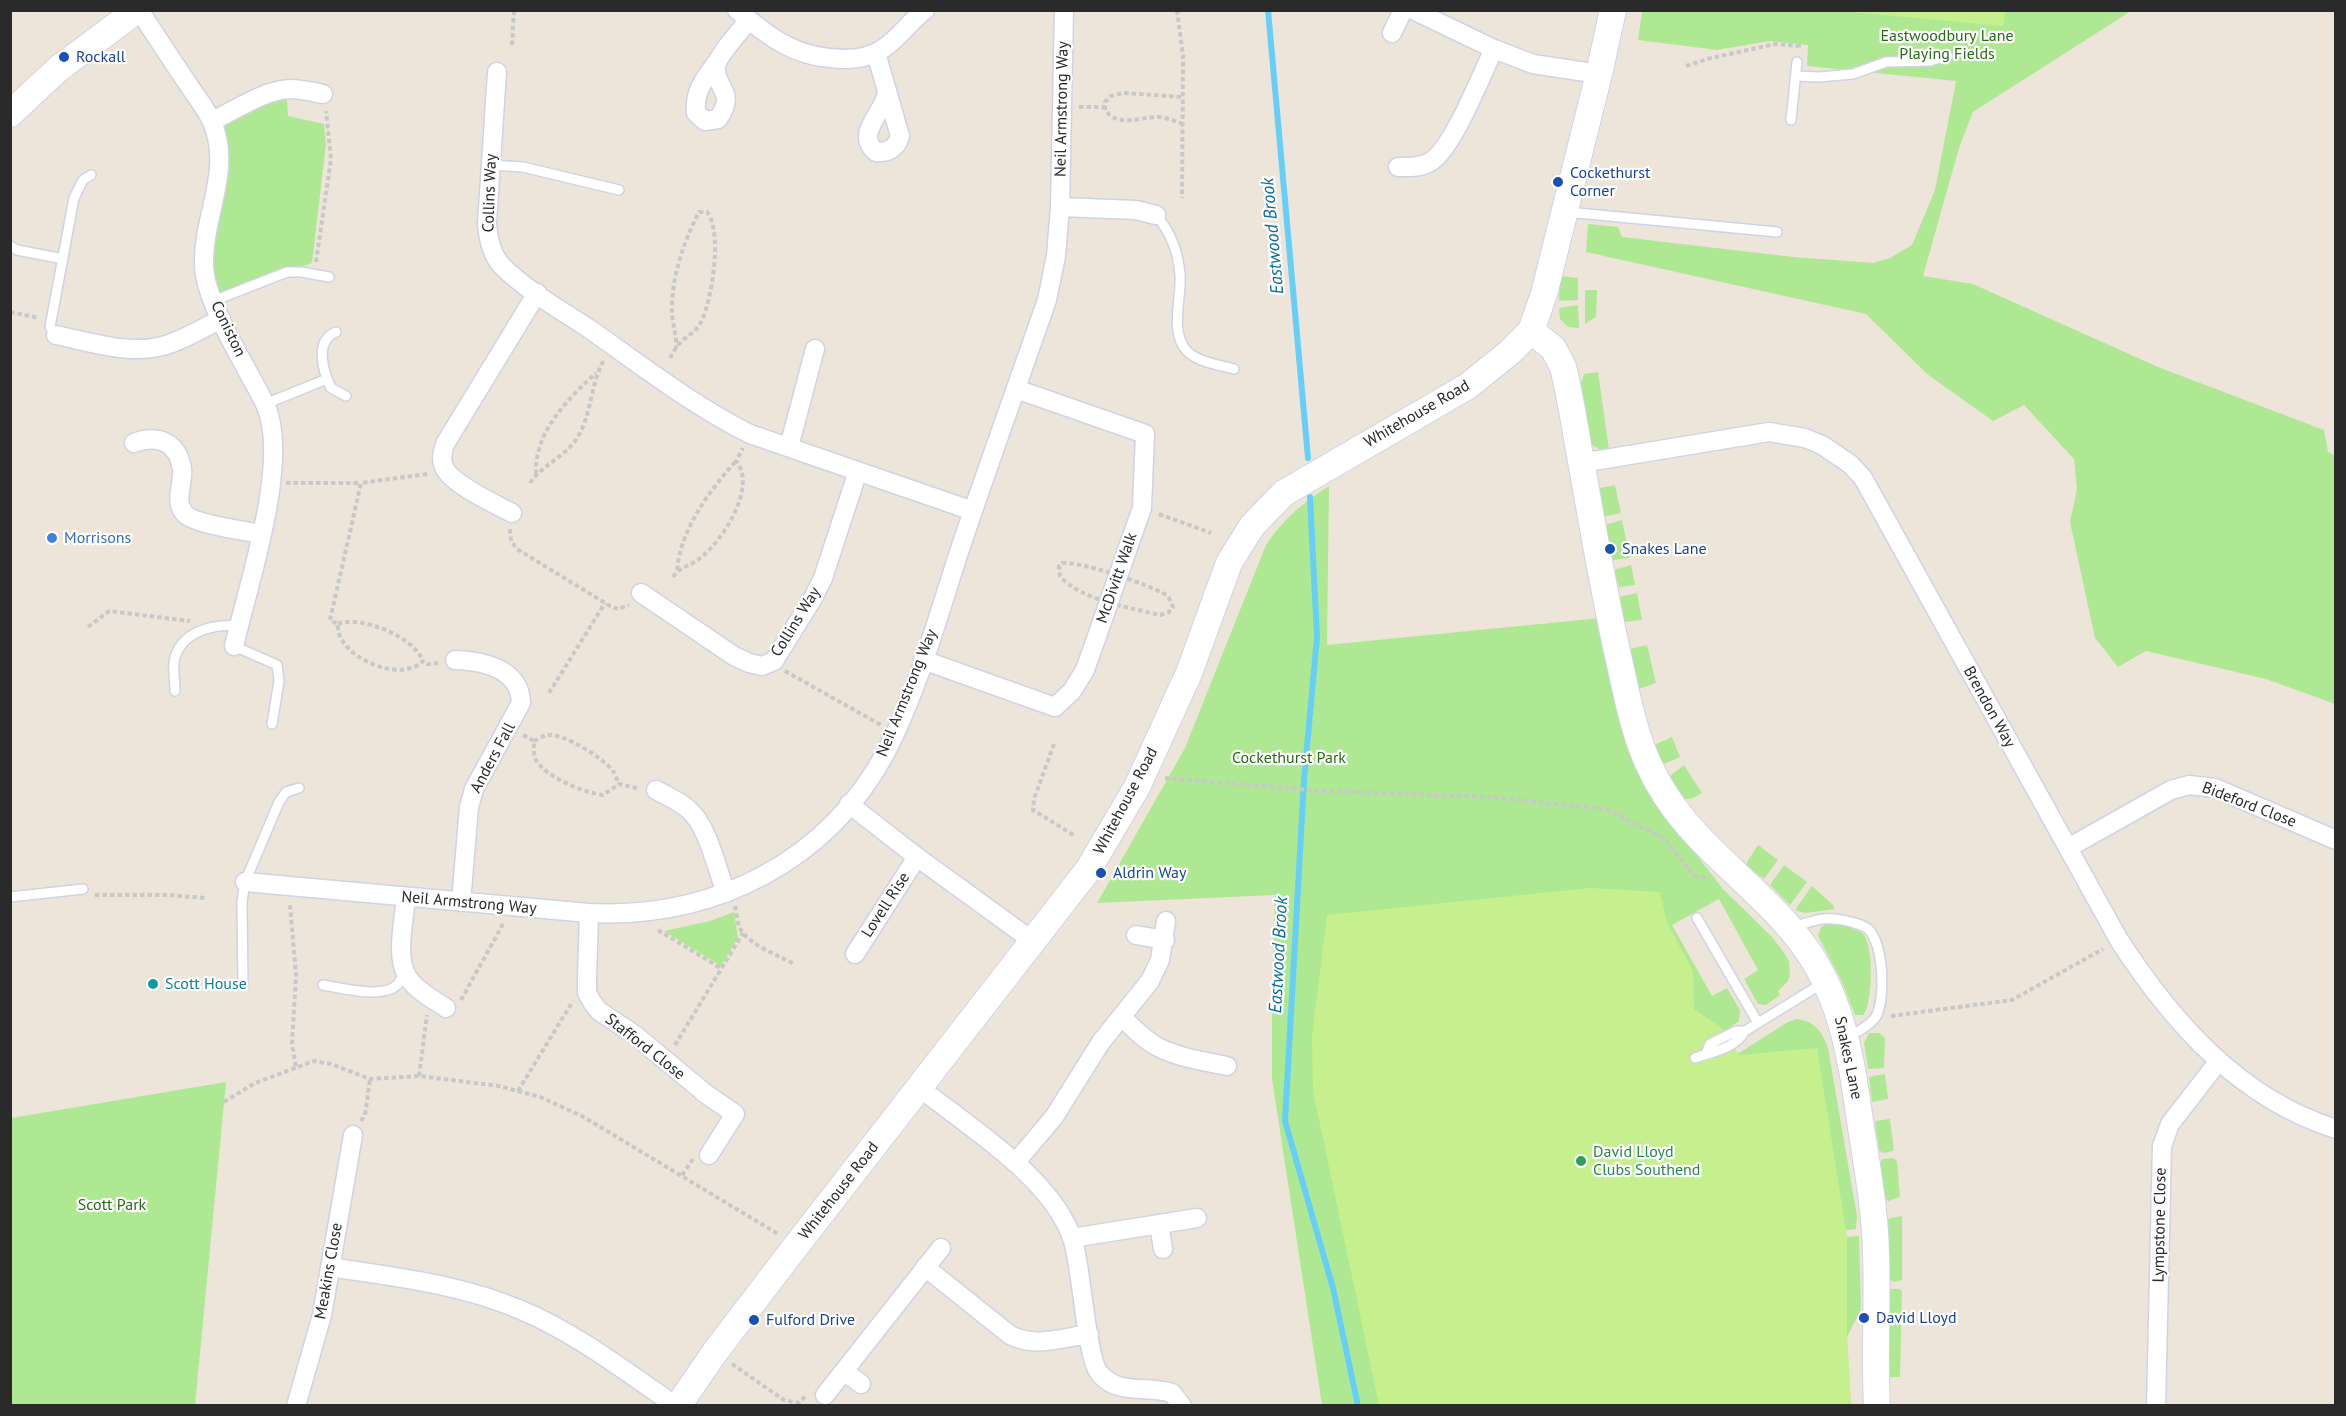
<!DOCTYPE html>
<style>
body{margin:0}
#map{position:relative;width:2346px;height:1416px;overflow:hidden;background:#ede5da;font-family:"PT Sans",sans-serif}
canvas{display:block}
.frame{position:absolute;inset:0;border:12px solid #2a2a2a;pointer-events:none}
</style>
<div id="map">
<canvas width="2346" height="1416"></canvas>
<div class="frame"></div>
</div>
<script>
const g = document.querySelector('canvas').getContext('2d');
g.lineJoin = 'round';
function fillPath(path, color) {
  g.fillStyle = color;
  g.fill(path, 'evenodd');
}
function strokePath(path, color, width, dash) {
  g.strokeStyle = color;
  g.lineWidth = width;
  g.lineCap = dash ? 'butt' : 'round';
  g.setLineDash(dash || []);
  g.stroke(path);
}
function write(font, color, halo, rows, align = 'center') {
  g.font = font + ' "PT Sans",sans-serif';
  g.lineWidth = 4.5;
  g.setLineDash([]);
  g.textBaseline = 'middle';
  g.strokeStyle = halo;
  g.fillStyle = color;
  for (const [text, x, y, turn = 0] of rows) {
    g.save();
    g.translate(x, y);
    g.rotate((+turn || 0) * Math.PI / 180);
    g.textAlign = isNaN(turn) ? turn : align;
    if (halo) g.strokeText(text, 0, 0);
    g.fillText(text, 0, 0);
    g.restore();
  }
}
fillPath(new Path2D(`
 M1642,11H2131L1973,112L1959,148L1923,276L1973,284L2158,367L2324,430L2328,452L2336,456L2335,704L2266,679L2146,651L2118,667L2095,638L2070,522L2077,489L2074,459L2024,405L1993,421L1927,374L1866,314L1586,252L1588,224L1618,227L1622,237L1793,257L1873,263L1890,258L1912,245L1935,190L1956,81L1807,66L1808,45L1770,41L1717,50L1638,40Z
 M282,90L287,101L288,116L324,124L326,144L312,263L213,301L207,285L218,180L212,121Z
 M1560,276L1578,278V300L1559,301Z
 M1585,290H1597L1596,317L1585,324Z
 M1578,305L1579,328L1568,327L1560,319L1559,308Z
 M1598,372L1609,450H1600L1591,444L1580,386L1584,374Z
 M1615,485L1621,513L1603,517L1595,489Z
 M1329,486L1327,645L1600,618L1674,826L1723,889L1772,937L1785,954L1789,961L1790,975L1788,981L1778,991L1780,995L1766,1005L1758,1004L1744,979L1758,970L1719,899L1672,925L1712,996L1727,988L1740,1010L1739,1021L1725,1031L1461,1406L1322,1405L1272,1079V989L1275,895L1097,903L1185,748L1266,545C1284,518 1302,504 1329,486Z
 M1622,520L1630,558L1613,560L1611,559L1605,525Z
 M1631,565L1635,585L1619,587L1614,570Z
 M1637,593L1642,620L1625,622L1623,620L1619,597Z
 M1647,645L1656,683L1638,689L1629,652L1633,648Z
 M1672,737L1680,757L1662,765L1654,745Z
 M1684,765L1702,793L1691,799H1683L1670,780V776Z
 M1758,845L1778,860L1764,879L1747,866V862Z
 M1784,865L1807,882L1790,905L1770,885Z
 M1812,886L1833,905L1835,909L1805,913L1795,910Z
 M734,912L738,938L721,966L664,931L710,921Z
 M1827,924C1837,924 1856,927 1863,934C1874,944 1873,1005 1863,1015H1855L1842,982L1818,936L1821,927Z
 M1797,1019C1815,1021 1823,1033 1828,1048L1857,1216L1856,1229L1829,1232L1712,1070L1788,1022Z
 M1869,1033H1879L1885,1038L1884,1068L1868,1069L1864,1043Z
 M1885,1074L1888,1099L1872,1102L1869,1077Z
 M226,1082L195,1405H11V1118Z
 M1890,1119L1894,1151L1883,1153L1879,1150L1875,1121Z
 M1893,1158L1897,1161L1900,1197L1888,1201L1885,1198L1880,1162L1883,1159Z
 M1902,1216V1280L1894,1282L1889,1280L1888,1276L1887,1221L1890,1218Z
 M1857,1236L1859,1237L1861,1305L1860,1312L1847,1337L1851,1405L1829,1239Z
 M1889,1289H1900L1902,1291L1900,1377H1888Z`), '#afe892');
fillPath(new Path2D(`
 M1841,11H2005L2003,26Z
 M1590,888L1660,892L1667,923L1693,971L1694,1009L1724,1030L1739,1055L1817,1048L1847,1237V1337L1851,1405H1379L1313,1091L1312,1037L1327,915Z`), '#c5f08d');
strokePath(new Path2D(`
 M1268,10L1308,458
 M1310,497L1317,637L1304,780L1285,1121L1333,1288L1358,1406`), '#65cff7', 6);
const lane = new Path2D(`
 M1796,76L1819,77L1853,74L1886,62L1930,61L1948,56
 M1791,120L1797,62
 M491,165L523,167L619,190
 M1567,212L1777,232
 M1156,215C1170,231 1178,253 1180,274C1182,298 1169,332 1187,351C1197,362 1220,365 1234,369
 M10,246L17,250L63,259
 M213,301L287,272H301L329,277
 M336,332C314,341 323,371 331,388L346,396
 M56,335L50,327L74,198L83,180L91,175
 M265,404L327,379
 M234,646L277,665L279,681L272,724
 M175,691C175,682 173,671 174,662C179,632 213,623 239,626
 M10,897L83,889
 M1697,918L1758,1023
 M1793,927C1817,920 1825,915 1851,922C1857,924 1864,925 1868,929C1884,943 1886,1002 1875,1018C1868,1027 1857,1032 1848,1037
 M243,985L242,901L245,882L279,802L286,792L299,788
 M323,985C341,988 383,999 397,985C400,982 402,977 405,974
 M1706,1054L1710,1044L1736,1031H1745
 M1695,1058C1714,1051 1733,1050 1745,1031L1823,983`);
const street = new Path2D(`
 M139,10C156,36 173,62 190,87C197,98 207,110 212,122C233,170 202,217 204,266C205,303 248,369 265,404C291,459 248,585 234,646
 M737,10C774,40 795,58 844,59C858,59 873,56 884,48C899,38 910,21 925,10
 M1413,10L1494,49L1533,64L1599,74
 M1392,33L1403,10
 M876,53L900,136C897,148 888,153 876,152C854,133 884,114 887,92
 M716,63C704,80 694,91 696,113L705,121L718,119C738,91 713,87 716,66C718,55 741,30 749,20
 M497,72L487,223C488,239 491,254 502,266C526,290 559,309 588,328C641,365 692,405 750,434L973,511
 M212,121C236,110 264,90 290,89C301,89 313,92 323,94
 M1398,167C1408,167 1420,168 1430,162C1453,149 1481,75 1494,49
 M1060,207L1136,210L1156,215
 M56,335C91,342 131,356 166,345C185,339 203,328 221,319
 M134,443C158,434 178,442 182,469C184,483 173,502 185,514C194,524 246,531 261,534
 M789,447L815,349
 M1581,463L1769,432L1805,438L1822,445L1850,464L1863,478L2119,940C2172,1022 2240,1099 2336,1129
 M512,513C495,504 451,484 444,467C440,459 443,452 445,444L537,293
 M641,593L734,656L749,663L762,666L774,661L813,598L823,578L858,471
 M455,660C484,661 520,669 521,703L474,789L469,807L461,902
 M923,660L1055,707L1072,691L1085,670L1142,508L1145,434L1016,389
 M656,790C667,796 679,801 688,809C708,825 717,870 726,893
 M849,804L917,857L1034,942
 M2068,848L2171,790L2189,785L2215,788L2336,840
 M245,882L589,913C714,919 828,862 887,750C919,687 938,616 960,549C988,466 1018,383 1047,300L1056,256L1060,207L1064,10
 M406,898C404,919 396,956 406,974C413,989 433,999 446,1008
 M589,913L587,977V993L592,1002L599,1011L635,1035L706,1094L735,1114L709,1155
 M1136,935L1165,940
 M855,954L917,857
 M1122,1017C1133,1028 1144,1040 1158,1047C1179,1058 1204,1061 1227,1066
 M920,1088C969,1127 1054,1179 1073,1241C1082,1269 1086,1359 1100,1374C1119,1396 1147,1385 1172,1393L1182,1406
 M1015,1163L1054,1117L1101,1042L1150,981L1160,960L1166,921
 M1159,1224L1163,1249
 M1072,1238L1197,1218
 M330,1267C394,1277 460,1284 521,1310C576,1333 626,1372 676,1406
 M925,1267L1010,1335C1035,1348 1062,1338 1089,1334
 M844,1371L861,1384
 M825,1395L941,1248
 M296,1406L322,1315L353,1135
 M2156,1406L2162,1146L2170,1124L2218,1062`);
const secondary = new Path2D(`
 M10,114L58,69L137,10
 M1531,331L1553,348L1563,367C1571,398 1575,430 1581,461C1593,528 1604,594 1619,660C1627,695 1633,730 1648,763C1684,845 1758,880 1807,950C1841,999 1851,1056 1859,1114C1866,1161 1875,1207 1876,1254C1878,1304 1874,1355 1877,1406
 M678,1406L715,1352L796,1246L1088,870L1137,787L1189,673L1229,563L1252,526L1284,493L1468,386L1510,352L1531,331L1544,294L1599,74L1613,10`);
strokePath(lane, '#cfd3e4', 12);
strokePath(street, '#cfd3e4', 21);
strokePath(secondary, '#cfd3e4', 28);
strokePath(new Path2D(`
 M1177,10L1183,56L1182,198
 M512,45L514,10
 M1686,66L1711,58L1775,44L1799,46V49
 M1079,107H1105
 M1183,124C1175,121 1168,118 1159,117C1139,117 1119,128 1105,110V102L1111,96L1123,93L1183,97
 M316,262L331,159L326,111
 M10,312L39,318
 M670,358C673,353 676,347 680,343C686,336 695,333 700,324C712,303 723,231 707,212H699C684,242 673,272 672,306C671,321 677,334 676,348
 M427,474L361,483L330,620L338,624C335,655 399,685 423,661L427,664L439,663
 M536,474C534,432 568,399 596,373
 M286,483H361
 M530,483C542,465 565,457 577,438C592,415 590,384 604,360
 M1159,514L1211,533
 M510,529L511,541L517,549L610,606L618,609L629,605
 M1062,563C1081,561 1150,585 1166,595C1170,598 1171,603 1173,607L1169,612L1160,615C1131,608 1080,600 1060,576L1059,566Z
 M677,570C681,529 709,491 736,461
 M673,577C679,567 690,566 699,559C722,542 758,487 736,461L743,448
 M338,624C362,615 414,637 423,661
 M88,627L109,611L190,621
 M785,671L881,725
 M549,693L605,603
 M523,735L534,741C534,748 533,754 536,760C546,777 584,793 603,795L619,784L640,789
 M534,741C538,739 543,736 547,735C564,733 603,758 613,771C615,774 617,779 619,784
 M1054,744L1034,799L1033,810L1075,836
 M1165,778L1322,791L1489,797L1605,809L1664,838L1694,876L1709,878
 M95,895H168L205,898
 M290,905L296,975L292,1044L296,1068
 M735,906C737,914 737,924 741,930C751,946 778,955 794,964
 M658,930L722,969
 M461,1000L503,924
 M1891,1016L2012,1000L2103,949
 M675,1045L743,933
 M419,1076L427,1015
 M518,1091L573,1001
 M224,1102L255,1083L314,1061L331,1064L370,1079L419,1076L499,1086L540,1097L582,1116L778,1234
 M361,1121L365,1115L370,1079
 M682,1175L693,1159
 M732,1364L784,1400L798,1403L806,1396`), '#c8c8c8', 4, [4.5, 3]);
strokePath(lane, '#fff', 9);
strokePath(street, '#fff', 18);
strokePath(secondary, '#fff', 26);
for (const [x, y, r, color] of [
 [64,57,6,"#1a4fb4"],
 [1558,182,6,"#1a4fb4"],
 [52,538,6,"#3f7fe0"],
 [1610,549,6,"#1a4fb4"],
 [1101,873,6,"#1a4fb4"],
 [153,984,6,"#0f9aa8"],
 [1581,1161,6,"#2e9e5b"],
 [1864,1318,6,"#1a4fb4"],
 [754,1320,6,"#1a4fb4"]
]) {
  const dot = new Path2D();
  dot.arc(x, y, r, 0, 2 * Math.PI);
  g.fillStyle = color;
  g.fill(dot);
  strokePath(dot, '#fff', 2);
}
write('16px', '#266c14', '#fff', [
 ["Eastwoodbury Lane",1947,36],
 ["Playing Fields",1947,54],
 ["Cockethurst Park",1289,758],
 ["Scott Park",112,1205]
]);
write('16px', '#164399', '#fff', [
 ["Rockall",76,57],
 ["Cockethurst",1570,173],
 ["Corner",1570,191],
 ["Snakes Lane",1622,549],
 ["Aldrin Way",1113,873],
 ["David Lloyd",1876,1318],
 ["Fulford Drive",766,1320]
], 'left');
write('16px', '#2a2a2a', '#fff', [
 ["Neil Armstrong Way",1062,109,-89],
 ["Collins Way",490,193,-88],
 ["Coniston",228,329,64],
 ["Whitehouse Road",1417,414,-30],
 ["McDivitt Walk",1117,578,-71],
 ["Collins Way",796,622,-58],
 ["Neil Armstrong Way",907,693,-68],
 ["Brendon Way",1989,707,61],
 ["Anders Fall",493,758,-62],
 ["Whitehouse Road",1126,801,-62],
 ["Bideford Close",2249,805,21],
 ["Neil Armstrong Way",469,903,5],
 ["Lovell Rise",886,905,-57],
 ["Stafford Close",645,1047,38],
 ["Snakes Lane",1848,1058,78],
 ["Whitehouse Road",839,1191,-52],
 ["Lympstone Close",2160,1225,-89],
 ["Meakins Close",329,1271,-80]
]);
write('16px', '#366cbe', '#fff', [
 ["Morrisons",64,538]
], 'left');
write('16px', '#0d838f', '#fff', [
 ["Scott House",165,984]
], 'left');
write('16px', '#27864d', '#fff', [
 ["David Lloyd",1593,1152],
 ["Clubs Southend",1593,1170]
], 'left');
write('italic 18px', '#036ba4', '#fff', [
 ["Eastwood Brook",1273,236,-95],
 ["Eastwood Brook",1279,955,-87]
]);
</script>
